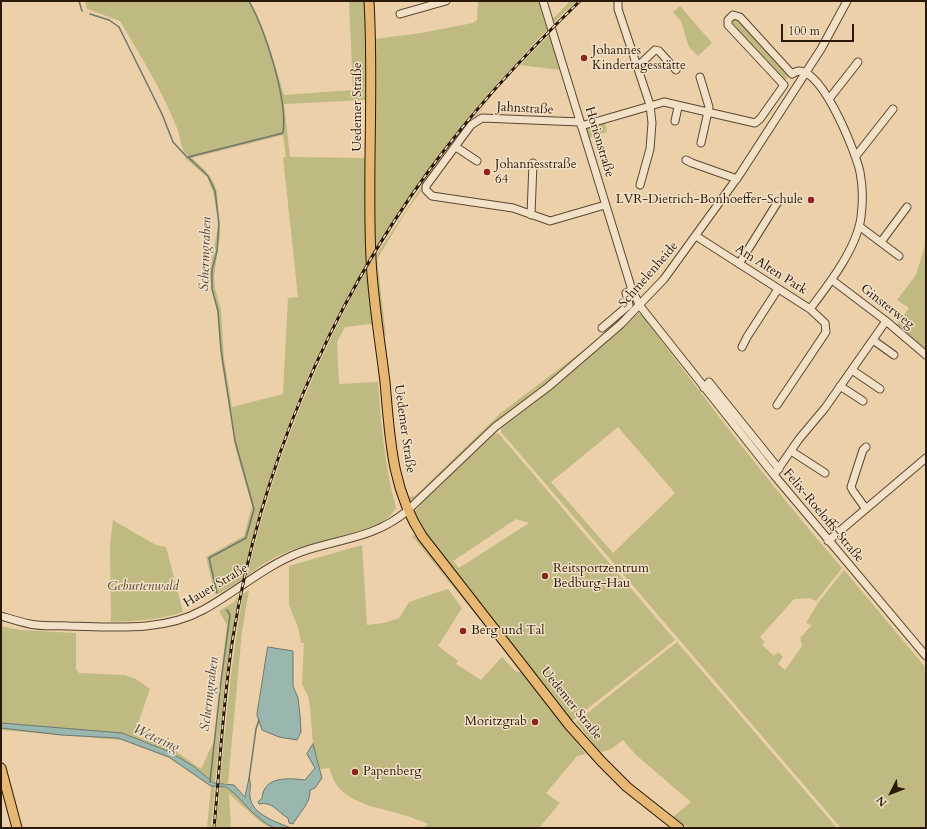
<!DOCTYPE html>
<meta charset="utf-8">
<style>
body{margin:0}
#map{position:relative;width:927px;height:829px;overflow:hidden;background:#ebd0a9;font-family:Cardo,serif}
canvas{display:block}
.frame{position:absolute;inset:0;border:2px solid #2b1907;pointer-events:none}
.north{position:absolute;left:871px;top:773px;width:40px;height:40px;-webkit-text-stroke:3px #f2e0c7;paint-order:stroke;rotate:228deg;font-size:11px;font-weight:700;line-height:16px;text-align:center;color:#2b1907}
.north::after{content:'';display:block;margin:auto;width:14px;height:18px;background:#2b1907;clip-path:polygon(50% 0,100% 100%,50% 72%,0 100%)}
.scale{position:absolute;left:781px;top:24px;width:73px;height:18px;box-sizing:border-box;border:2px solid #2b1907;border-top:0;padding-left:5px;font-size:12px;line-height:14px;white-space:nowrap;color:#2b1907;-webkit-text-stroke:3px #f2e0c7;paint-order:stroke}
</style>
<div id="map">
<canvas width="927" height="829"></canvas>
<div class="frame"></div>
<div class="north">N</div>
<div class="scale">100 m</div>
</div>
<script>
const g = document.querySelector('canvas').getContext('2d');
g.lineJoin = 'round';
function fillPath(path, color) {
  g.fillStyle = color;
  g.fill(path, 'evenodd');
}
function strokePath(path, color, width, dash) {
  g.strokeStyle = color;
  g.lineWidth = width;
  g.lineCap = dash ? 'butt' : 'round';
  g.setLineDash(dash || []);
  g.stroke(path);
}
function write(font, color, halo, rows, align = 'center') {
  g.font = font + ' Cardo,serif';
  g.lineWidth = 3;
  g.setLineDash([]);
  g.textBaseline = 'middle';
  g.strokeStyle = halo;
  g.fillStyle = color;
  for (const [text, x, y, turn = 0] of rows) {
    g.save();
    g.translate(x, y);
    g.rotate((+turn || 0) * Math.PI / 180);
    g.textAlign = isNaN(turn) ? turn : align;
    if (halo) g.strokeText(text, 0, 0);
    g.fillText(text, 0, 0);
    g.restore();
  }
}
fillPath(new Path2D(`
 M85,1H250C267,31 274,63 284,95L353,90L349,1H366L376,328L371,324L345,327L337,342L339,384L378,382C381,425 385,467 396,508C380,536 320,540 292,550C275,556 261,565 247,576C273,466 309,375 363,276L362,271C305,367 267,471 243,579L220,593L215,594L206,557L244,536L252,506L236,450L221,359L217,310L209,275L217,231L218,219L213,192L207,177L185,158L188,156C180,149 181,137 177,128C161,88 141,57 120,21L87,9ZM365,100V158L290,157L284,104ZM283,135L286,157H283L298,297L288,298L283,394L232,407L224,358L221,310L215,288L214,277L220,234L217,192L214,183L205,170L192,158Z
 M373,1L375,39L421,33L473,23L477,20L478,1H540L549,28C483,96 427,166 376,247L377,254L438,162L491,97L407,210L377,259L386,336L381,332L374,258Z
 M570,1H577L553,23L552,20Z
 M680,6L712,43L698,56L689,47L681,21L673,12Z
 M734,18H736L788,74L787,79L784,80L731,25V21Z
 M551,33L561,70L520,65Z
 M605,122L607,132L588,138L586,128Z
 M926,242V351L896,326L909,308L897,300L916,275Z
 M633,308V310L416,498L411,500L407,497L415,496L502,412L588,347Z
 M639,313L647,318L646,320C709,405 773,488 842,568L816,601L810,598L794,599L760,637L765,642L762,645L774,656L778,652L783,657L778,664L785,670L802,646L800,638L812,625L806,623L818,603L844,570L926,668V828H841L501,432V426L546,392L634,316ZM618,427L675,493L613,553L551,482Z
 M492,433L499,434L675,640L572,721L569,720L421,531L414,513L423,501L441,485L452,471ZM516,519L529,523L459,568L453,561Z
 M113,519L116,522L156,545L166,547L183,612C159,620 136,621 111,622L110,546Z
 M416,535L462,592L565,724L563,726L586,754L577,756L546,793L560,803L539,828H423L428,824C420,821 412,817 404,815C382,808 356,806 339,788C334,783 332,774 329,768L320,769L313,744L310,707L308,696L302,684L304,643H301L298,627L289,605V566L362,545L367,625L384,623L399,618L409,602L448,589L462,608L438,646L458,661L456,664L481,680L502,657L515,671L523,673L412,536Z
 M249,590L242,631L228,783H220C226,720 232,657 243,594Z
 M238,596L225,682L215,783L193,766L170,752L122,733L1,723V626L19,630L76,633V669L79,673L124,675L136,679L150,689L134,735L174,750L201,769L214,741L227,625L219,611L233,603Z
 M677,642L837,828H689L673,817L691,802L636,755L623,740L611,749L600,752L576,722Z
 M1,728L118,738L169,757L211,786H215L211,828H207L211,787L169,758L122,740L1,730Z
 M220,786C237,788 254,819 275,828L263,824L229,794L231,828H216Z`), '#bfb982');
const water = new Path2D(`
 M268,647L293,651V686L298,698L300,716L301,732L297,740L279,737L262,730L257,715Z
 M1,723L122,733L170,752L193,766L214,783L234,785L245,797L249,778C252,785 249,791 250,797C252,815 277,822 291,828H275L268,825L253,813L235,794L226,787L211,786L169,757L118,738L61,735L1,728Z
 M313,744L322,778L315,788L310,790C311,803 299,813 293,824L289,823L288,818C277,812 273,801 259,804L258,802L262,798C264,776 288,778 305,780L315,768L307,754Z`);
fillPath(water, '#99b6af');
strokePath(water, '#6d776c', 1);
strokePath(new Path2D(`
 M79,1L82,11
 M90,14L109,20L119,27L162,114L173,142L187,157
 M217,593L209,558L246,538L254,509L235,441L221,350L218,311L212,289V270L217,251L219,224L215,191L208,176L188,157L283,133C288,99 265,30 249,1
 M249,779L256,729L259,720
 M210,782L221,681L230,615L227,610`), '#6d776c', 1.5);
const minor = new Path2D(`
 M543,1L632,290L640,306L774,475L926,656
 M618,1V9L650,105L652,123L650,149L640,185
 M400,14L446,1
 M637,67L655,50L659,51L676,70
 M700,77L709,107L701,143
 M829,99L858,62
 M675,121L678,107
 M580,122L482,118L471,125L426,186V190L432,196L513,208L550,221L605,205
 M581,126L664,102L755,123L760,119L784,85L728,25V20L733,15L740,17L792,74C817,53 856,153 860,172C863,187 863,202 861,217C857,248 829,284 810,309L696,236
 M456,147L477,161
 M856,156L893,109
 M686,160L692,163L737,179
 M531,215L533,163
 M859,226L899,256
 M881,242L907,207
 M739,264L779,200
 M832,280L886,321L926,355
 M602,328L629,305L626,293L632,290
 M873,340L894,355
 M742,347L747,337L778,289
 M852,370L880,389
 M840,386L863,401
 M704,388L709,382L779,469
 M777,405L826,332L825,323L810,309
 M866,447L863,450L851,487L853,491L866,509
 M791,451L825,473
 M774,475L799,439L825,408L886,321
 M828,541L926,458
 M1,616C11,619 20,622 30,624C43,627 57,625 69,626C113,627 163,632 203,610C236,592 266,565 301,552C341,538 373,539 407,511L495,427L548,387L621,324L664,279L740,174L821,49L847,1`);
const major = new Path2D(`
 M369,1C374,87 367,173 371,259C373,300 380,341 385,382C390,437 391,488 422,536L569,725L601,761L627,787L679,828
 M1,768L17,828`);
strokePath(minor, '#5b4730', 9);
strokePath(major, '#2b1907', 11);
strokePath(minor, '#f2e0c7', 7);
strokePath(major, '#e6b874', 9);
const rail = new Path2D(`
 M214,828C220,765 223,700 233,637C260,470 328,309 428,172C473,110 525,54 580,1`);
strokePath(rail, '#2b1907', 3);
strokePath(rail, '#f2e0c7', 1.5, [4.5]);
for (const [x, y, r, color] of [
 [584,58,4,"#8f2418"],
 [487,172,4,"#8f2418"],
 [811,200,4,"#8f2418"],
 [545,576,4,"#8f2418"],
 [463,631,4,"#8f2418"],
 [535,722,4,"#8f2418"],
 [355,772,4,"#8f2418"]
]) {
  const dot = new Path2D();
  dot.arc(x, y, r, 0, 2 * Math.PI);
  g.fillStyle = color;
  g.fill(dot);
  strokePath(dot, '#f2e0c7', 1.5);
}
write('13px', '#2b1907', '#f2e0c7', [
 ["Johannes",592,51],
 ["Kindertagesstätte",592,66],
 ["Johannesstraße",495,165],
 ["64",495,180],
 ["LVR-Dietrich-Bonhoeffer-Schule",803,200,"right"],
 ["Reitsportzentrum",553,569],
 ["Bedburg-Hau",553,584],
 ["Berg und Tal",471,631],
 ["Moritzgrab",527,722,"right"],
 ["Papenberg",363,772]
], 'left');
write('13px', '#2b1907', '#f2e0c7', [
 ["Uedemer Straße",358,107,-90],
 ["Jahnstraße",525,109,3],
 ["Horionstraße",599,142,73],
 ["Am Alten Park",771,270,32],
 ["Schmelenheide",649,275,-49],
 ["Ginsterweg",887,307,38],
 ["Uedemer Straße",404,429,82],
 ["Felix-Roeloffs-Straße",823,516,50],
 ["Hauer Straße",216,586,-31],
 ["Uedemer Straße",571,704,51]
]);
write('italic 13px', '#57492c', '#f2e0c7', [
 ["Geburtenwald",143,587]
]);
write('italic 14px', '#4c4839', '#f2e0c7', [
 ["Schermgraben",206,254,-88],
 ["Schermgraben",210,694,-83],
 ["Wetering",156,739,24]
]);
</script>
